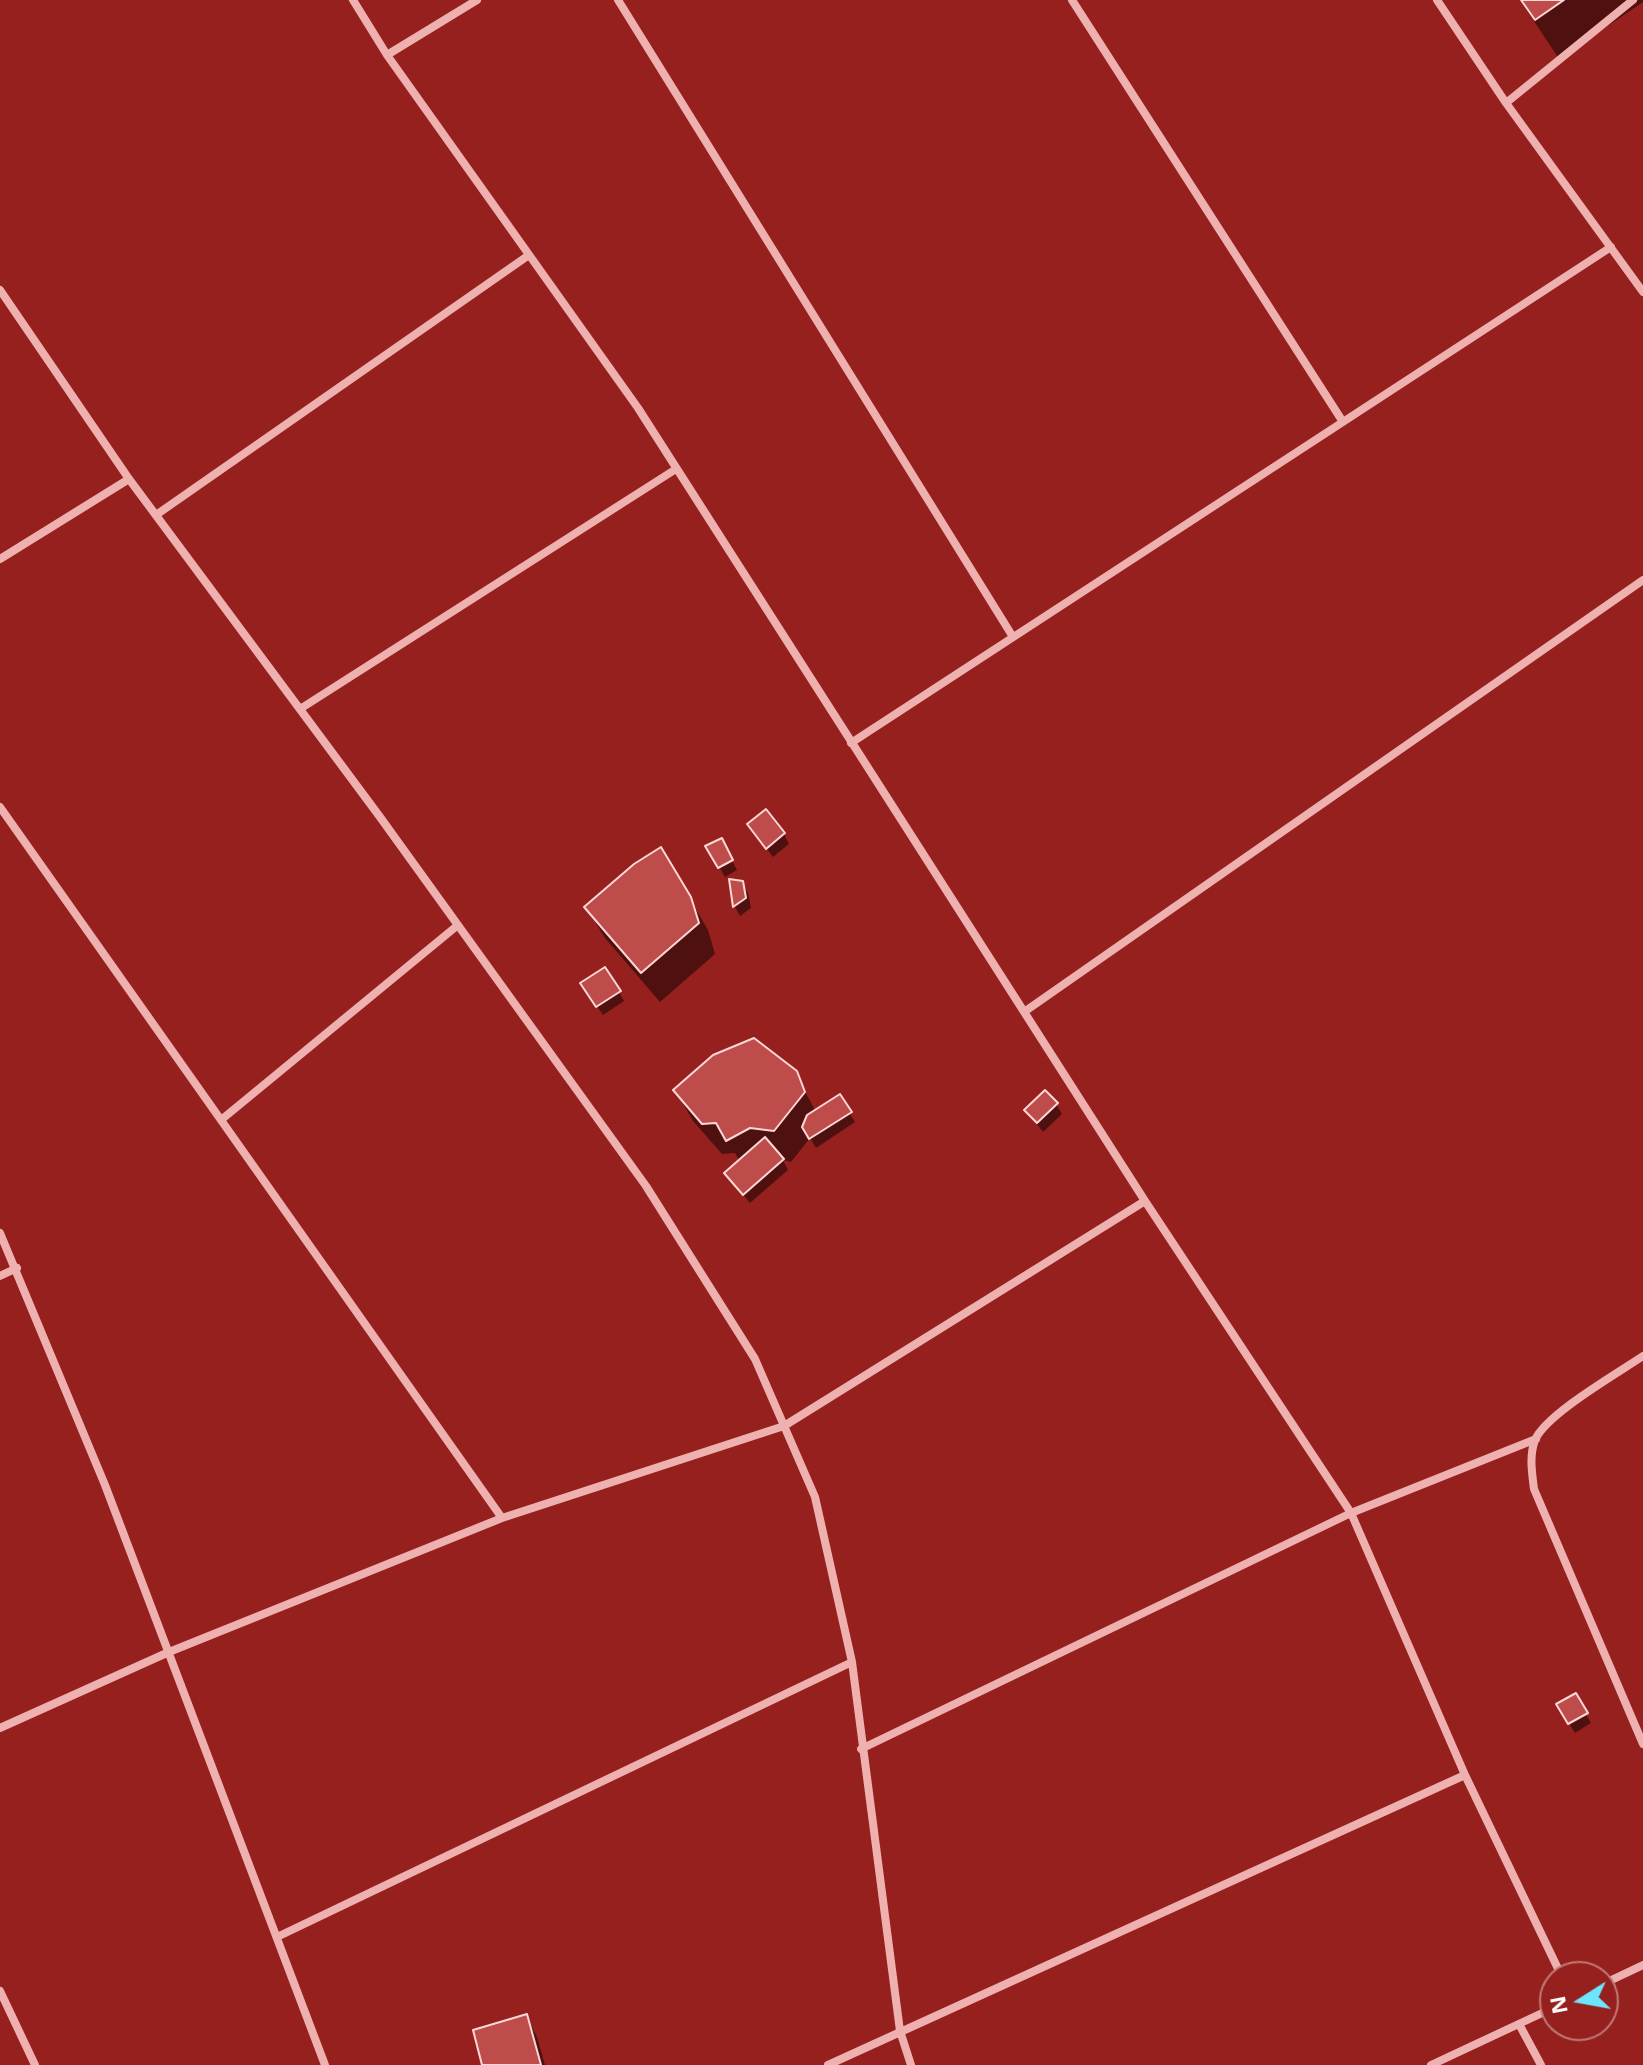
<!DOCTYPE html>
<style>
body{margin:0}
#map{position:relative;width:1643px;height:2065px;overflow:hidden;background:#95201d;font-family:"Noto Sans",sans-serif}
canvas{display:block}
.north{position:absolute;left:1539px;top:1961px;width:80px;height:80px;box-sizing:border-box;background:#95201d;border:2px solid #bf7977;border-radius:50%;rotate:259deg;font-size:22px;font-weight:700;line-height:32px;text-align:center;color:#fff}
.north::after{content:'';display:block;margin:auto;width:28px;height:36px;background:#6ee5ff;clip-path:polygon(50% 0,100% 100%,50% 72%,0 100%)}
</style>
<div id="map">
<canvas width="1643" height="2065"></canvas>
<div class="north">N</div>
</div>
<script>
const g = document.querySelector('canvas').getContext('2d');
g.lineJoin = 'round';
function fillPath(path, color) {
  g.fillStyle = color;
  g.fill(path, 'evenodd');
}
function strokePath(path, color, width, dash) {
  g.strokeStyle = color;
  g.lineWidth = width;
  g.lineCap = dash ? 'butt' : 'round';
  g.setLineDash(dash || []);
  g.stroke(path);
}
fillPath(new Path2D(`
 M1520,0H1643V2L1559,59Z
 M749,825L784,834L789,844L773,857Z
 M721,840L737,870L725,877L708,847Z
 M661,850L708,930L715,954L660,1002L605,938L587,908Z
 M731,882L742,883L748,893L751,908L740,916L735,907Z
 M619,992L624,1001L603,1015L588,993Z
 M795,1073L816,1112L840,1097L855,1122L816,1148L810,1138L791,1162L783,1160L788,1170L750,1203L727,1174L740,1162L735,1153L722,1154L693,1121L676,1091Z
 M1056,1104L1062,1114L1043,1132L1027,1111Z
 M1575,1695L1591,1723L1575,1733L1558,1705Z
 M526,2016L537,2037L545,2065H484Z`), '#0007');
const building = new Path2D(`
 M1521,0H1564L1535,20Z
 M766,809L785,833L766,849L747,824Z
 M722,838L733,860L718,868L705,846Z
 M661,847L691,897L699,923L641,973L584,907L634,864Z
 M729,879L743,881L746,898L733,907Z
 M605,967L621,991L596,1007L580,983Z
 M754,1038L797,1071L805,1092L774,1131L750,1128L726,1141L716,1123L702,1124L673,1090L713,1055Z
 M1045,1090L1058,1103L1037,1123L1024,1110Z
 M840,1094L852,1112L809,1139L802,1127L807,1115Z
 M765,1137L784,1159L743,1195L724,1173Z
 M1576,1693L1588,1713L1568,1724L1556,1704Z
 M527,2014L541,2065H482L473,2030Z`);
fillPath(building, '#be4c4a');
strokePath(building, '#fbd7d6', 2);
strokePath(new Path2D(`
 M353,0L387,55L638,408L1145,1201L1351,1513L1465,1775
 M618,0L1013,637
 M1072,0L1343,422
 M1437,0L1506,103L1643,292
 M387,55L477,0
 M1506,103L1633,0
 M0,290L129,479L380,817L646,1186L755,1359L815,1497L852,1662L900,2031L911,2065
 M156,515L529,255
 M0,559L129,479
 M300,709L676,469
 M851,743L1611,247
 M0,807L502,1518
 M1024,1012L1643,580
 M221,1120L458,925
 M0,1233L105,1485L325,2065
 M0,1276L17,1268
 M1643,1356C1618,1373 1546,1414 1535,1440C1529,1456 1532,1473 1534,1489L1643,1744
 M0,1728L169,1652L502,1518L784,1426L1145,1201
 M861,1749L1351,1513L1536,1439
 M277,1937L852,1662
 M1603,1984L1643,1965
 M0,1991L35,2065
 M1519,2024L1541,2065
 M828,2065L1465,1775L1562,1977
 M1431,2065L1555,2007`), '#efb1b0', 8);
</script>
